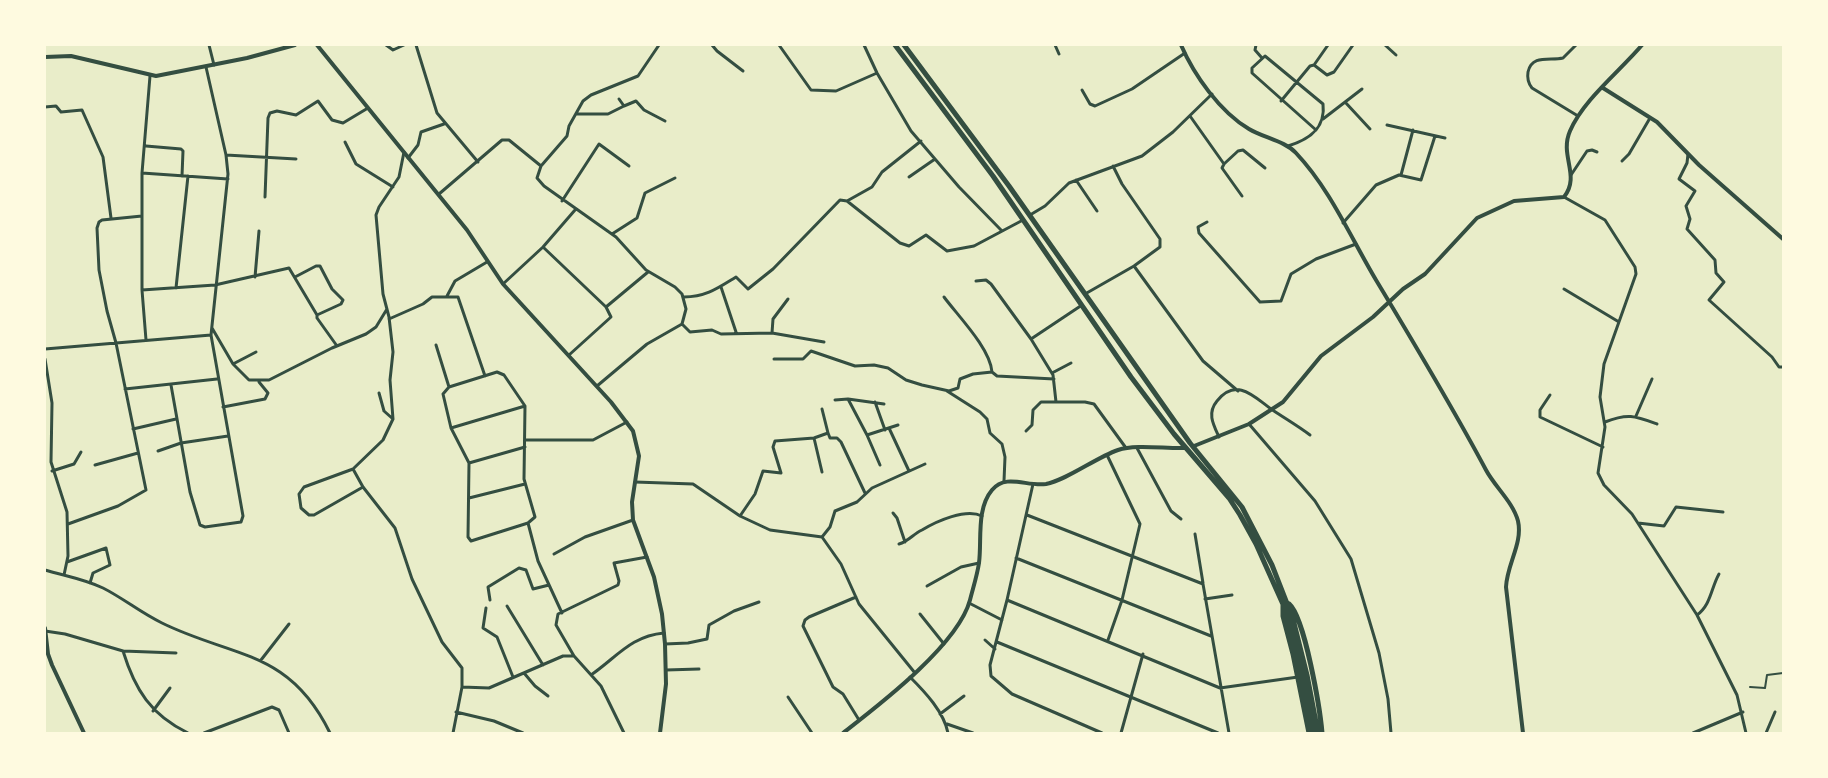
<!DOCTYPE html>
<style>
body{margin:0}
#map{position:relative;width:1828px;height:778px;overflow:hidden;background:#e9edc9;font-family:"IBM Plex Serif",serif}
canvas{display:block}
.frame{position:absolute;inset:0;border:46px solid #fefae0;pointer-events:none}
</style>
<div id="map">
<canvas width="1828" height="778"></canvas>
<div class="frame"></div>
</div>
<script>
const g = document.querySelector('canvas').getContext('2d');
g.lineJoin = 'round';
function strokePath(path, color, width, dash) {
  g.strokeStyle = color;
  g.lineWidth = width;
  g.lineCap = dash ? 'butt' : 'round';
  g.setLineDash(dash || []);
  g.stroke(path);
}
strokePath(new Path2D(`
 M1750,687L1765,688L1767,675L1783,673`), '#344e41', 2);
strokePath(new Path2D(`
 M209,45L214,65
 M386,45L393,50L404,45
 M416,45L437,113L478,162
 M712,45L717,51L743,71
 M779,45L811,90L836,91L877,73
 M864,45L877,73L911,131L959,187L1002,231
 M1055,45L1059,54
 M1256,45L1255,50L1262,58
 M1385,45L1396,55
 M1576,45L1563,58C1550,61 1532,54 1528,72C1527,78 1528,83 1532,88L1578,116
 M1314,65L1328,45
 M1082,90L1090,104L1095,106L1132,89L1185,53
 M1281,101L1310,66L1314,65L1327,75L1334,72L1353,45
 M1345,102L1370,129
 M624,106L636,101L644,110L665,121
 M45,107L56,106L61,112L82,110L103,157L111,218
 M577,114H608L624,106L619,99
 M1190,116L1224,164L1238,151L1243,150L1265,168
 M1323,119L1362,89
 M1387,125L1445,138
 M345,142L356,164L393,187
 M146,146L181,149L183,151L182,176
 M1288,146C1308,140 1326,129 1323,104L1265,56L1252,68V73L1316,130
 M404,152L399,177L379,207L376,215L383,294L389,317L393,352L390,380L393,419L383,440L353,469L363,487L395,528L412,579L442,642L462,668V687L453,733
 M1688,154L1687,163L1679,179L1695,191L1686,206L1690,219L1687,229L1715,260L1716,273L1724,282L1709,300L1772,357L1779,367H1783
 M226,155L296,159
 M408,158L418,145L421,132L444,124
 M1622,161L1629,154L1650,118
 M1224,164L1222,168L1242,196
 M541,166L567,136L569,126L583,101L591,95L638,76L659,45
 M142,173L228,179
 M1401,175L1413,130
 M1571,175L1587,151L1592,150L1597,152
 M909,177L935,159
 M1076,180L1097,211
 M439,194L502,140H509L541,166L537,178L544,186L616,237L646,270L675,287L682,294L686,309L682,324L647,344L597,386
 M265,197L268,118L270,113L277,111L296,115L318,101L332,120L343,123L368,108
 M1564,197L1605,220L1635,267L1636,274L1604,364L1600,397L1605,427L1598,473L1604,485L1632,514L1697,615L1737,695L1746,733
 M562,201L599,144L629,166
 M847,201L872,187L882,172L921,141
 M1030,215L1045,206L1069,183L1142,156L1173,132L1212,94
 M1207,222L1198,227L1199,233L1260,302L1281,301L1291,274L1316,259L1356,244
 M1343,223L1376,185L1399,175L1421,180L1435,136
 M612,234L637,218L645,193L675,178
 M543,247L606,307L648,272
 M1134,266L1203,361L1238,391
 M255,277L259,231
 M295,277L316,266H320L332,289L343,300L341,304L317,315
 M976,281L986,280L991,284L1031,339L1082,305
 M503,284L543,247L575,210
 M721,287L736,332
 M176,288L188,176
 M1564,289L1619,322
 M142,290L215,285L289,268L317,315V318L337,346
 M1085,294L1134,266L1160,247V239L1122,184L1113,166
 M447,296L455,281L487,262
 M684,297C706,297 718,288 736,277L748,289L773,269L840,200L847,201L900,243L909,246L926,235L947,251L974,246L1023,220
 M944,297C958,316 990,348 992,372
 M389,319L423,304L432,297H458L485,376
 M682,324L690,332L712,330L721,334L772,333L824,342
 M212,328L233,364L256,352
 M772,333L773,319L788,299
 M1031,339L1053,375L1056,402
 M146,340L142,290V173L150,76
 M436,345L449,387
 M45,349L211,335L228,174L226,155L206,67
 M569,355L611,317L606,307
 M45,359L52,403L51,462L67,512L68,556L64,575
 M774,359H803L811,351L855,366L874,365L888,368L906,380L922,385L949,391L958,388L960,379L973,374L992,372L997,376L1054,379
 M233,364L249,380H269L332,348L366,334L376,327L387,309
 M497,372L504,375L525,406L524,479L535,517L528,523L471,541L468,537L469,463L451,428L443,394L449,387Z
 M1052,373L1071,363
 M171,385L190,492L200,525L205,527L241,522L243,516L211,335
 M125,389L217,379
 M947,391L980,412L987,419L990,433L1002,444L1005,457L1004,481
 M379,393L384,411L393,419
 M1550,395L1540,410V417L1603,447
 M848,399L867,435
 M835,400L848,399L884,404
 M875,402L885,430
 M223,407L265,399L268,393L259,382
 M1636,416L1652,379
 M1605,422C1628,413 1635,416 1657,424
 M1249,424L1315,501L1351,559L1379,653L1388,699L1391,733
 M451,428L525,406
 M889,428L909,471
 M133,429L176,419
 M1026,431L1032,425L1033,410L1041,402H1085L1094,404L1126,448
 M828,433L830,438H837L841,442L865,493
 M1219,437C1213,424 1207,413 1217,401C1238,375 1257,400 1274,411C1286,419 1298,426 1310,435
 M814,438L822,472
 M525,440H593L627,422
 M1137,448L1171,511L1181,519
 M158,451L181,443L228,436
 M1107,455L1140,524L1122,600L1108,640
 M469,463L525,447
 M95,465L138,453
 M880,465L867,435L898,425
 M353,469L304,487L299,494L301,508L309,515H314L363,487
 M52,471L74,464L81,452
 M635,482L693,484L740,516L755,494L763,471L781,473L773,447L775,441L814,438L828,433L822,409
 M469,498L525,484
 M893,513L897,518L905,542
 M1027,515L1203,584L1229,733
 M740,516L770,530L822,537
 M528,523L538,561L562,613
 M1638,523L1664,526L1676,507L1723,512
 M68,524L118,506L146,490L116,343L107,311L99,270L97,228L99,222L102,220L142,216
 M1195,534L1203,583
 M899,544C909,541 913,534 922,530C937,521 966,508 982,516
 M554,554L585,537L633,520
 M1016,558L1211,636
 M67,562L106,548L110,565L93,573L90,583
 M45,570C65,576 84,579 103,588C123,598 141,613 162,623C233,658 289,649 330,733
 M927,586L961,567L979,563
 M856,597L809,617L805,620L803,626L833,687L843,694L859,720
 M1205,599L1232,595
 M490,600L488,587L519,568L526,570L533,589L549,585
 M1007,600L1033,484
 M969,603L1002,620
 M507,606L543,665
 M486,608L483,628L497,637L513,677
 M920,614L944,644
 M1697,615C1711,605 1711,588 1719,574
 M45,631L65,634L123,651C135,690 151,715 188,733
 M985,640L995,649
 M997,642L1218,733
 M665,644L688,643L707,639L709,625L734,611L759,602
 M123,651L176,653
 M574,656L556,625L558,614L618,585L619,581L614,563L647,557
 M261,660L289,624
 M666,670L699,669
 M524,673L535,686L548,696
 M915,673L859,604L841,564L822,537L830,527L835,511L857,502L872,488L925,464
 M591,675C617,657 631,636 664,633
 M910,677C925,692 944,712 948,733
 M462,687L489,688L563,656H574L601,686L624,733
 M788,697L812,733
 M153,711L170,688
 M456,712L494,721L523,733
 M940,714L964,696
 M947,724L973,733
 M204,733L272,707L279,710L289,733
 M1102,733L1012,694L991,676L990,665L1007,600L1220,688L1298,677
 M1121,733L1143,654
 M1693,733L1743,712
 M1766,733L1775,712`), '#344e41', 3);
strokePath(new Path2D(`
 M317,45L467,230L503,284L611,402L633,431L639,456L632,502L633,520L654,577L662,614L665,644L666,684L660,733
 M1181,45C1194,75 1220,112 1249,129C1264,138 1285,141 1296,153C1330,189 1351,238 1376,280C1414,343 1452,406 1486,470C1495,487 1513,502 1518,521C1523,543 1507,564 1506,587L1523,733
 M45,57L71,56L156,76L247,58L295,45
 M1603,88L1657,122L1699,165L1783,239
 M1194,446L1249,424L1283,402L1321,356L1373,317L1403,289L1425,274L1477,218L1514,201L1564,197C1581,175 1559,156 1570,131C1583,100 1620,71 1642,45
 M45,628L48,654L52,665L84,733
 M843,733C879,705 958,645 970,600C973,588 977,576 979,563C982,540 976,509 992,490C1006,473 1027,487 1046,484C1067,480 1095,458 1118,450C1136,444 1166,449 1186,448`), '#344e41', 4);
strokePath(new Path2D(`
 M895,45L993,176L1131,377L1174,434L1229,498L1240,515L1256,544L1286,611L1298,654L1314,733
 M904,45L1009,186L1190,443L1242,507L1272,565L1293,619L1307,675L1318,733
 M1283,604V616L1293,654L1309,733
 M1289,604C1305,618 1320,709 1322,733`), '#344e41', 5);
</script>
